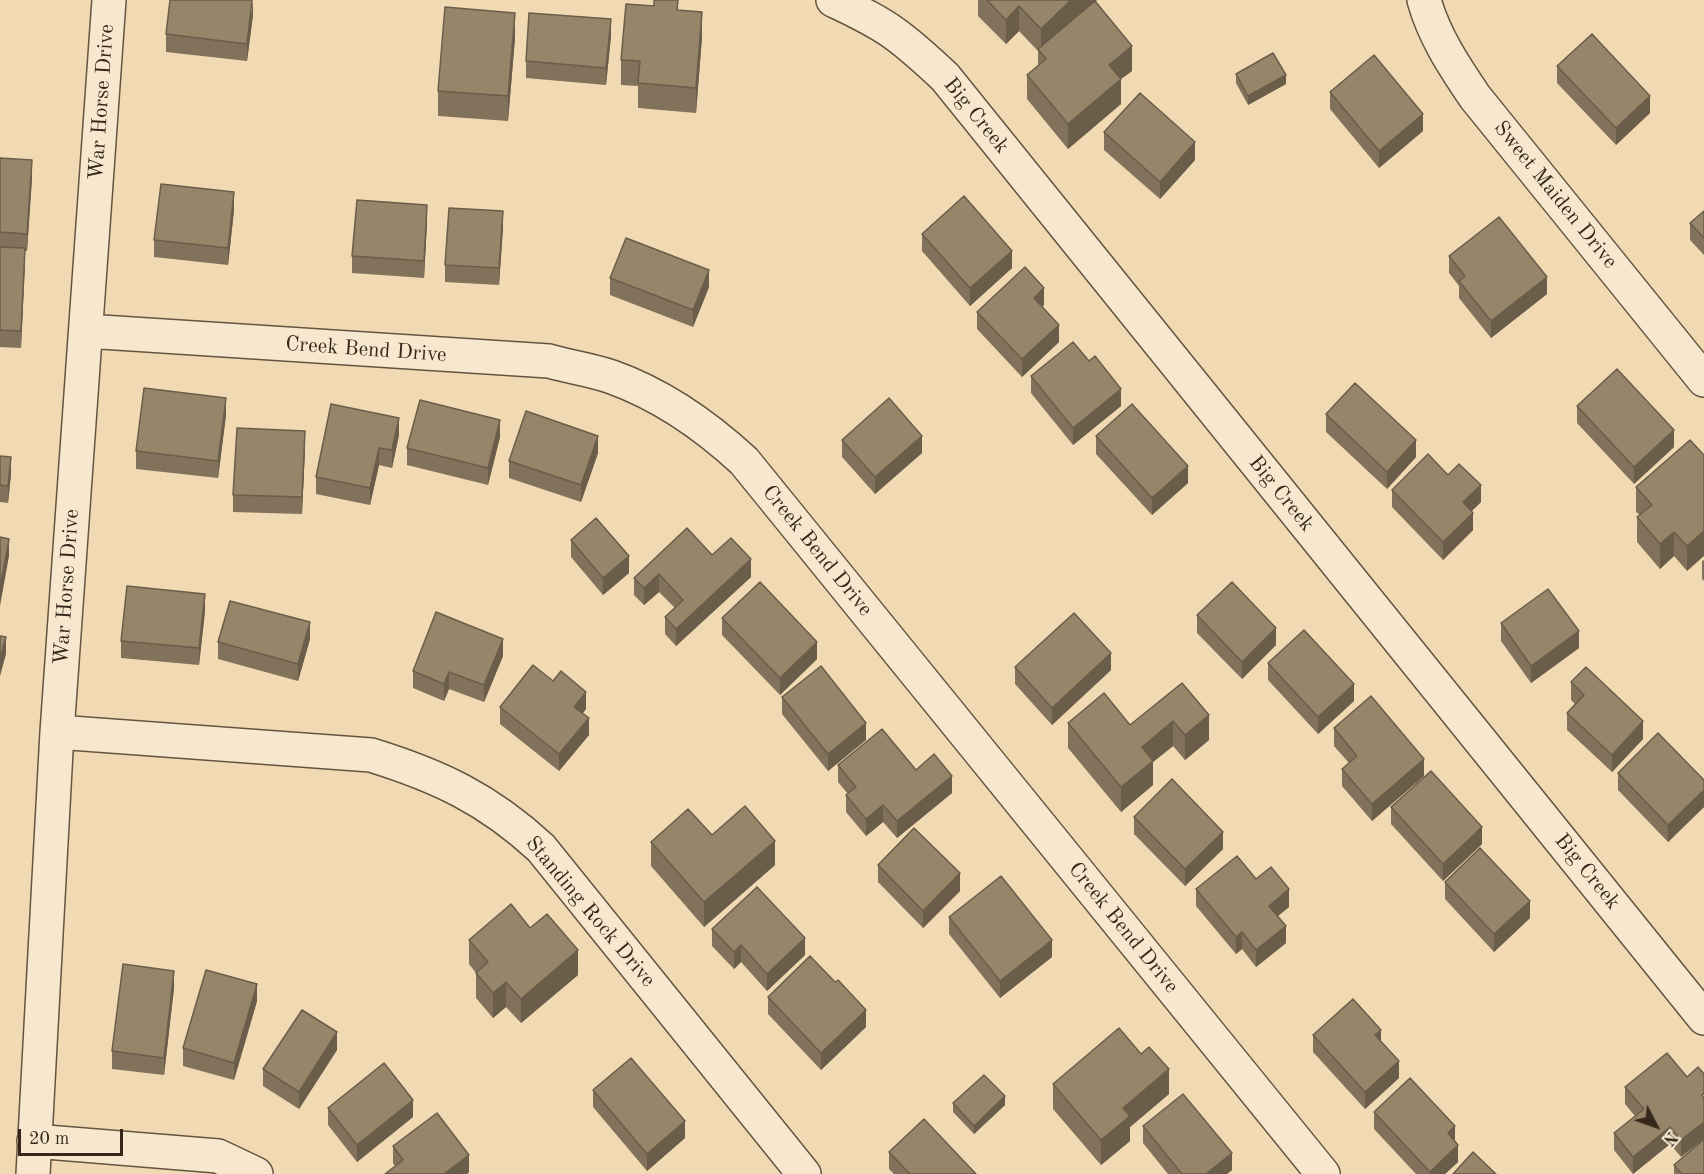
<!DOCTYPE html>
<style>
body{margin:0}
#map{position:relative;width:1704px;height:1174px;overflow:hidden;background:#f1dab3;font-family:"Old Standard TT",serif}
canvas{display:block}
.north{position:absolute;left:1626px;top:1096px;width:60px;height:60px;-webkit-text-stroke:4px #f6e7ce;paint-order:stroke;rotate:131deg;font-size:16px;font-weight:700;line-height:24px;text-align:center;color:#35281a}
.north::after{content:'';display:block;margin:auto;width:21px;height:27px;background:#35281a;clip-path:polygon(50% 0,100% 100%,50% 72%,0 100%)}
.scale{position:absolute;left:18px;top:1129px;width:105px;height:27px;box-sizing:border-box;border:3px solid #35281a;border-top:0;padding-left:8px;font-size:18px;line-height:21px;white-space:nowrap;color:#35281a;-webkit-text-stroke:4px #f6e7ce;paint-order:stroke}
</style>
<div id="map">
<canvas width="1704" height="1174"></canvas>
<div class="north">N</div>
<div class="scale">20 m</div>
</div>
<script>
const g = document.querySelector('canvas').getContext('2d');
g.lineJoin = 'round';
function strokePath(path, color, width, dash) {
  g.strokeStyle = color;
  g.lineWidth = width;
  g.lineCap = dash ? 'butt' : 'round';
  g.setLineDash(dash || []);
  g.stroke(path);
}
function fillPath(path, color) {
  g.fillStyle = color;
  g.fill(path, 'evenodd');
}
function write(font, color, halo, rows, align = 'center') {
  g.font = font + ' "Old Standard TT",serif';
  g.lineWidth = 4.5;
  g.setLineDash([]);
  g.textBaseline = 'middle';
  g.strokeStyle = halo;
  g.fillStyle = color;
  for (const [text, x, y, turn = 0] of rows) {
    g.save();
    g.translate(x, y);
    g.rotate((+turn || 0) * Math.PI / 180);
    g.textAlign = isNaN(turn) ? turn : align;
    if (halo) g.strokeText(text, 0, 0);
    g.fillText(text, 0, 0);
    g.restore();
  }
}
const minor = new Path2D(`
 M833,0C854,10 876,20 895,34C913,47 929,62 945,77L1704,1018
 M1424,0C1434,36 1454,66 1475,97L1704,380
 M86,331L549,361C570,367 592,370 612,377C662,395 705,425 744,461L1323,1174
 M57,732L371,755C439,776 488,799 541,848L804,1174
 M34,1141L218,1156L256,1174
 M33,1174L57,732L109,0`);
strokePath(minor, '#645440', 36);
strokePath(minor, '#f6e7ce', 33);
fillPath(new Path2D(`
 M678,0V10L702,37L696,113L638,108V86L621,85V60L654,6Z
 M978,0H1097L1095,2L1132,71L1121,79V104L1068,149L1027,99V75L1038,66V51L1019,31L1006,44L978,16Z
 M253,15L247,61L166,52V34Z
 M611,36L606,85L526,78V61Z
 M515,38L508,121L438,116V91Z
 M1557,66L1650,113L1616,145L1557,83Z
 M1236,74L1286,84L1248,105L1236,83Z
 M1330,92L1423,131L1379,168L1330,109Z
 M1104,132L1195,160L1160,199L1104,150Z
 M0,158L32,178L27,251H25L21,348L0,347Z
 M234,210L228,265L154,257V240Z
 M1704,211V255L1690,240V223Z
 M427,222L424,278L352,273V256Z
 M503,228L499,285L445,282V265Z
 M922,234L1012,268L970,306L922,251Z
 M1449,256L1547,294L1491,338L1459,298V286L1449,273Z
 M610,278L709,287L693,327L610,295Z
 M1044,305L1042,307L1059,342L1022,377L977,329V312Z
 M1031,376L1121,406L1073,445L1031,393Z
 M1577,406L1674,447L1634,484L1577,423Z
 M1326,414L1416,457L1387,489L1326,432Z
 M226,415L218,478L136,469V451Z
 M399,435L392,468L379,465L370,505L316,494V477Z
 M1096,436L1188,483L1152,515L1096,454Z
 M500,437L488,485L407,465V448Z
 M842,440L922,453L875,494L842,457Z
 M1690,440L1687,571L1674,556L1660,569L1637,542V517L1640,515L1636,512V487Z
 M305,448L302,514L233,512V495Z
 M598,453L581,502L509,478V461Z
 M0,456L11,474L8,503L0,502Z
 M1448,475L1481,502L1472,511L1473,530L1443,560L1392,507V490Z
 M571,540L629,573L603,595L571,557Z
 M712,555L751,577L676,646L665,634V617L675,608L659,592L644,605L634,595V578Z
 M1704,560V581L1702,579V561Z
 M205,611L199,665L121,658V641Z
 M1197,615L1276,645L1242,679L1197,633Z
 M722,618L817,659L780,695L722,635Z
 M1501,623L1579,648L1531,683L1501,641Z
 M310,639L298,681L218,659V642Z
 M503,656L484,702L449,689L444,701L413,688V671Z
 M1268,663L1354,701L1318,734L1268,680Z
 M1015,667L1111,670L1052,725L1015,684Z
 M1571,682L1643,739L1612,772L1567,730V713L1575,704L1571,700Z
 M1182,683L1209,740L1185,760L1173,746L1153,762V785L1121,812L1068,748V723L1130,725Z
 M782,697L866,740L828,771L782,714Z
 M500,707L586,709L583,713L589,735L559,771L500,724Z
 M1334,728L1424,776L1372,821L1342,786V769L1349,763L1334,746Z
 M838,765L916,770L952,793L897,838L883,822L866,836L846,812V795L848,794L838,782Z
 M1618,773L1704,780V807L1668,842L1618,790Z
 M1391,807L1482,844L1443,881L1391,824Z
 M1134,817L1223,849L1185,886L1134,834Z
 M712,835L775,865L704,927L651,866V842Z
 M878,865L960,891L923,928L878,882Z
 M1256,879L1289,907L1278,916L1286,943L1256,967L1242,949L1236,954L1196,906V889Z
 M1445,882L1530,918L1494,952L1445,899Z
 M949,917L1052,957L1000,998L949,934Z
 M530,928L578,975L521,1023L506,1007L493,1018L476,998V973L469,964V940Z
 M712,929L805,955L767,991L741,962L734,969L712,946Z
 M174,988L164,1075L112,1069V1051Z
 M768,997L866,1027L821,1070L768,1014Z
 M257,1001L234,1080L183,1066V1048Z
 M1313,1035L1381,1042L1399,1078L1365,1109L1313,1052Z
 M337,1050L299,1109L263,1086V1069Z
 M1687,1077L1681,1157L1670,1144L1633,1174L1614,1150V1133L1635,1116L1625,1104V1087Z
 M1053,1084L1169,1094L1130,1127V1141L1101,1165L1053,1109Z
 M593,1090L685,1138L647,1171L593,1107Z
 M953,1103L1005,1105L974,1134L953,1112Z
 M328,1108L413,1117L357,1162L328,1125Z
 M1374,1112L1455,1141L1458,1162L1445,1174H1416L1374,1129Z
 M1143,1126L1232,1170L1227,1174H1168L1143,1143Z
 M393,1146L469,1172L467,1174H385L395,1166L393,1163Z
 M889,1152L976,1174H894L889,1169Z
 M1674,1165L1704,1174H1674Z`), '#82725b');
fillPath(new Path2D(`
 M253,0V15L247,61V44Z
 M1071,0H1097L1041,54V29Z
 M1019,6V31L1006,44V20Z
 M702,12V37L696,113V88Z
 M515,13V38L508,121V96Z
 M611,19V36L606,85V68Z
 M1132,46V71L1121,79V104L1068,149V124L1109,65Z
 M1286,75V84L1248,105V96Z
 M1650,96V113L1616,145V128Z
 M1423,114V131L1379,168V151Z
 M1195,142V160L1160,199V182Z
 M32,160V178L27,251V234Z
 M234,192V210L228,265V248Z
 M427,205V222L424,278V261Z
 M503,211V228L499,285V268Z
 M25,248V265L21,348V331Z
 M1012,251V268L970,306V288Z
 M709,270V287L693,327V310Z
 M1547,277V294L1491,338V321Z
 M1044,288V305L1034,315V298Z
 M1059,325V342L1022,377V359Z
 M1121,389V406L1073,445V428Z
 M226,398V415L218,478V461Z
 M399,418V435L392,468V450Z
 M500,420V437L488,485V468Z
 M1674,430V447L1634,484V467Z
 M305,431V448L302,514V497Z
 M598,436V453L581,502V485Z
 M922,436V453L875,494V477Z
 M1416,440V457L1387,489V472Z
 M379,448V465L370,505V488Z
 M11,457V474L8,503V486Z
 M1188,466V483L1152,515V498Z
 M1481,485V502L1463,519V502Z
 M1473,513V530L1443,560V542Z
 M1704,531V556L1687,571V546Z
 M1674,532V556L1660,569V544Z
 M9,539V556L0,606V589Z
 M629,556V573L603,595V578Z
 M751,559V577L676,646V629Z
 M659,574V592L644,605V588Z
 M205,594V611L199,665V648Z
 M310,622V639L298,681V664Z
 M1276,628V645L1242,679V662Z
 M1579,631V648L1531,683V666Z
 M6,637V654L0,676V659Z
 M503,639V656L484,702V685Z
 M817,642V659L780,695V678Z
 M1111,653V670L1052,725V708Z
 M449,672V689L444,701V684Z
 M1354,684V701L1318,734V717Z
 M586,692V709L574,724V707Z
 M1209,715V740L1185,760V735Z
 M589,718V735L559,771V754Z
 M1173,721V746L1153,762V785L1121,812V787L1142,747Z
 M1643,721V739L1612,772V755Z
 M866,723V740L828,771V754Z
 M1424,759V776L1372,821V804Z
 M952,776V793L897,838V821Z
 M1704,790V807L1668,842V825Z
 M883,805V822L866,836V819Z
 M1482,827V844L1443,881V864Z
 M1223,832V849L1185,886V869Z
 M775,841V865L704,927V902Z
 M960,873V891L923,928V911Z
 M1289,889V907L1269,923V906Z
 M1530,901V918L1494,952V934Z
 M1286,926V943L1256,967V950Z
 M1242,932V949L1236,954V937Z
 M805,938V955L767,991V974Z
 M1052,940V957L1000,998V981Z
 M741,945V962L734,969V952Z
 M578,950V975L521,1023V999Z
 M174,971V988L164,1075V1058Z
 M506,982V1007L493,1018V993Z
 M257,984V1001L234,1080V1063Z
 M866,1010V1027L821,1070V1053Z
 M1381,1030V1047L1375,1035Z
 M337,1032V1050L299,1109V1092Z
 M1399,1061V1078L1365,1109V1092Z
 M1169,1069V1094L1130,1127V1141L1101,1165V1140L1123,1108Z
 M1005,1096V1105L974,1134V1126Z
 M413,1100V1117L357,1162V1145Z
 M685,1121V1138L647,1171V1154Z
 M1704,1122V1139L1681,1157V1140Z
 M1455,1126V1143L1448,1133Z
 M1670,1127V1144L1633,1174V1157Z
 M1458,1145V1162L1445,1174H1430V1172Z
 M1232,1153V1170L1227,1174H1206Z
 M469,1155V1172L467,1174H444Z`), '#6a5d4a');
const building = new Path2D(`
 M170,0H252L247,44L166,34Z
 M654,0H678L677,10L702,12L696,88L638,83L640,61L621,60L626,4L654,6Z
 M987,0H1071L1041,29L1019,6L1006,20Z
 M1095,1L1132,46L1109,65L1121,79L1068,124L1027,75L1046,59L1038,49Z
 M445,7L515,13L508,96L438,91Z
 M529,13L611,19L606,68L526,61Z
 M1592,34L1650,96L1616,128L1557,66Z
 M1273,53L1286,75L1248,96L1236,74Z
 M1374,55L1423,114L1379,151L1330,92Z
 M1140,93L1195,142L1160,182L1104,132Z
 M0,158L32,160L27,234L0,232Z
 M161,184L234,192L228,248L154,240Z
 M964,196L1012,251L970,288L922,234Z
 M357,200L427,205L424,261L352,256Z
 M449,208L503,211L499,268L445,265Z
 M1704,211V238L1690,223Z
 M1499,217L1547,277L1491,321L1459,281L1465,276L1449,256Z
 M626,238L709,270L693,310L610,278Z
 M0,247L25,248L21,331L0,330Z
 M1025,267L1044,288L1034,298L1059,325L1022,359L977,312Z
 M1073,342L1089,361L1095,356L1121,389L1073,428L1031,376Z
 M1617,369L1674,430L1634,467L1577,406Z
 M1355,383L1416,440L1387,472L1326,414Z
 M144,388L226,398L218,461L136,451Z
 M889,398L922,436L875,477L842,440Z
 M420,400L500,420L488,468L407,448Z
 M331,404L399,418L392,450L379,448L370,488L316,477Z
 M1132,404L1188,466L1152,498L1096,436Z
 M526,411L598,436L581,485L509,461Z
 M237,428L305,431L302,497L233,495Z
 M1690,440L1704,455V531L1687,546L1674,532L1660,544L1637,517L1652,505L1636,487Z
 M1428,454L1448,475L1459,464L1481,485L1463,502L1473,513L1443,542L1392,490Z
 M0,456L11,457L8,486L0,485Z
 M596,518L629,556L603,578L571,540Z
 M687,528L712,555L731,538L751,559L676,629L665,617L683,600L659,574L644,588L634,578Z
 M0,537L9,539L0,589Z
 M760,582L817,642L780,678L722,618Z
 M1232,582L1276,628L1242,662L1197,615Z
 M127,586L205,594L199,648L121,641Z
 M1548,589L1579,631L1531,666L1501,623Z
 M230,601L310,622L298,664L218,642Z
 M436,612L503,639L484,685L449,672L444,684L413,671Z
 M1074,613L1111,653L1052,708L1015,667Z
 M1304,630L1354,684L1318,717L1268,663Z
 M0,636L6,637L0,659Z
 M533,665L553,681L561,671L586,692L574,707L589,718L559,754L500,707Z
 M821,666L866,723L828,754L782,697Z
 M1586,667L1643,721L1612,755L1567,713L1584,695L1571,682Z
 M1182,683L1209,715L1185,735L1173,721L1142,747L1153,761L1121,787L1068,723L1104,693L1130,725Z
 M1371,696L1424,759L1372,804L1342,769L1357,756L1334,728Z
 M882,729L916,770L934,754L952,776L897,821L883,805L866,819L846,795L856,787L838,765Z
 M1658,733L1704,780V790L1668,825L1618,773Z
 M1431,771L1482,827L1443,864L1391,807Z
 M1172,779L1223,832L1185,869L1134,817Z
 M745,806L775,841L704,902L651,842L688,809L712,835Z
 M914,828L960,873L923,911L878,865Z
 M1480,848L1530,901L1494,934L1445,882Z
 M1237,856L1256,879L1271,867L1289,889L1269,906L1286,926L1256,950L1242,932L1236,937L1196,889Z
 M1001,876L1052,940L1000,981L949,917Z
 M757,887L805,938L767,974L741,945L734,952L712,929Z
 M511,904L530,928L547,914L578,950L521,999L506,982L493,993L476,973L488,962L469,940Z
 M810,956L835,982L838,980L866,1010L821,1053L768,997Z
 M123,964L174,971L164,1058L112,1051Z
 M206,970L257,984L234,1063L183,1048Z
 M1353,999L1381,1030L1375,1035L1399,1061L1365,1092L1313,1035Z
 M302,1010L337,1032L299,1092L263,1069Z
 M1119,1028L1141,1054L1149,1047L1169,1069L1123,1108L1130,1116L1101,1140L1053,1084Z
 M1667,1053L1687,1077L1698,1067L1704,1074V1094L1702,1095L1704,1098V1122L1681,1140L1670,1127L1633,1157L1614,1133L1644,1109L1625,1087Z
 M631,1058L685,1121L647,1154L593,1090Z
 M384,1063L413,1100L357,1145L328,1108Z
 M984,1075L1005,1096L974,1126L953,1103Z
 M1410,1078L1455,1126L1448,1133L1458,1145L1430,1172L1374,1112Z
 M1183,1094L1232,1153L1206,1174H1182L1143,1126Z
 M437,1113L469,1155L444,1174H385L403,1160L393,1146Z
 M924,1119L976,1174H910L889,1152Z
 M1704,1139V1174H1682L1674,1165Z
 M1473,1152L1496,1174H1453Z`);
fillPath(building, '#97856a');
strokePath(building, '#6a5d4a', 1.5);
write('21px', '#35281a', '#f6e7ce', [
 ["War Horse Drive",102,102,-86],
 ["Big Creek",976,116,51],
 ["Sweet Maiden Drive",1555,195,51],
 ["Creek Bend Drive",366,350,4],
 ["Big Creek",1281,494,51],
 ["Creek Bend Drive",817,551,51],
 ["War Horse Drive",67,587,-86],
 ["Big Creek",1587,872,51],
 ["Standing Rock Drive",590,912,50],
 ["Creek Bend Drive",1123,928,51]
]);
</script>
